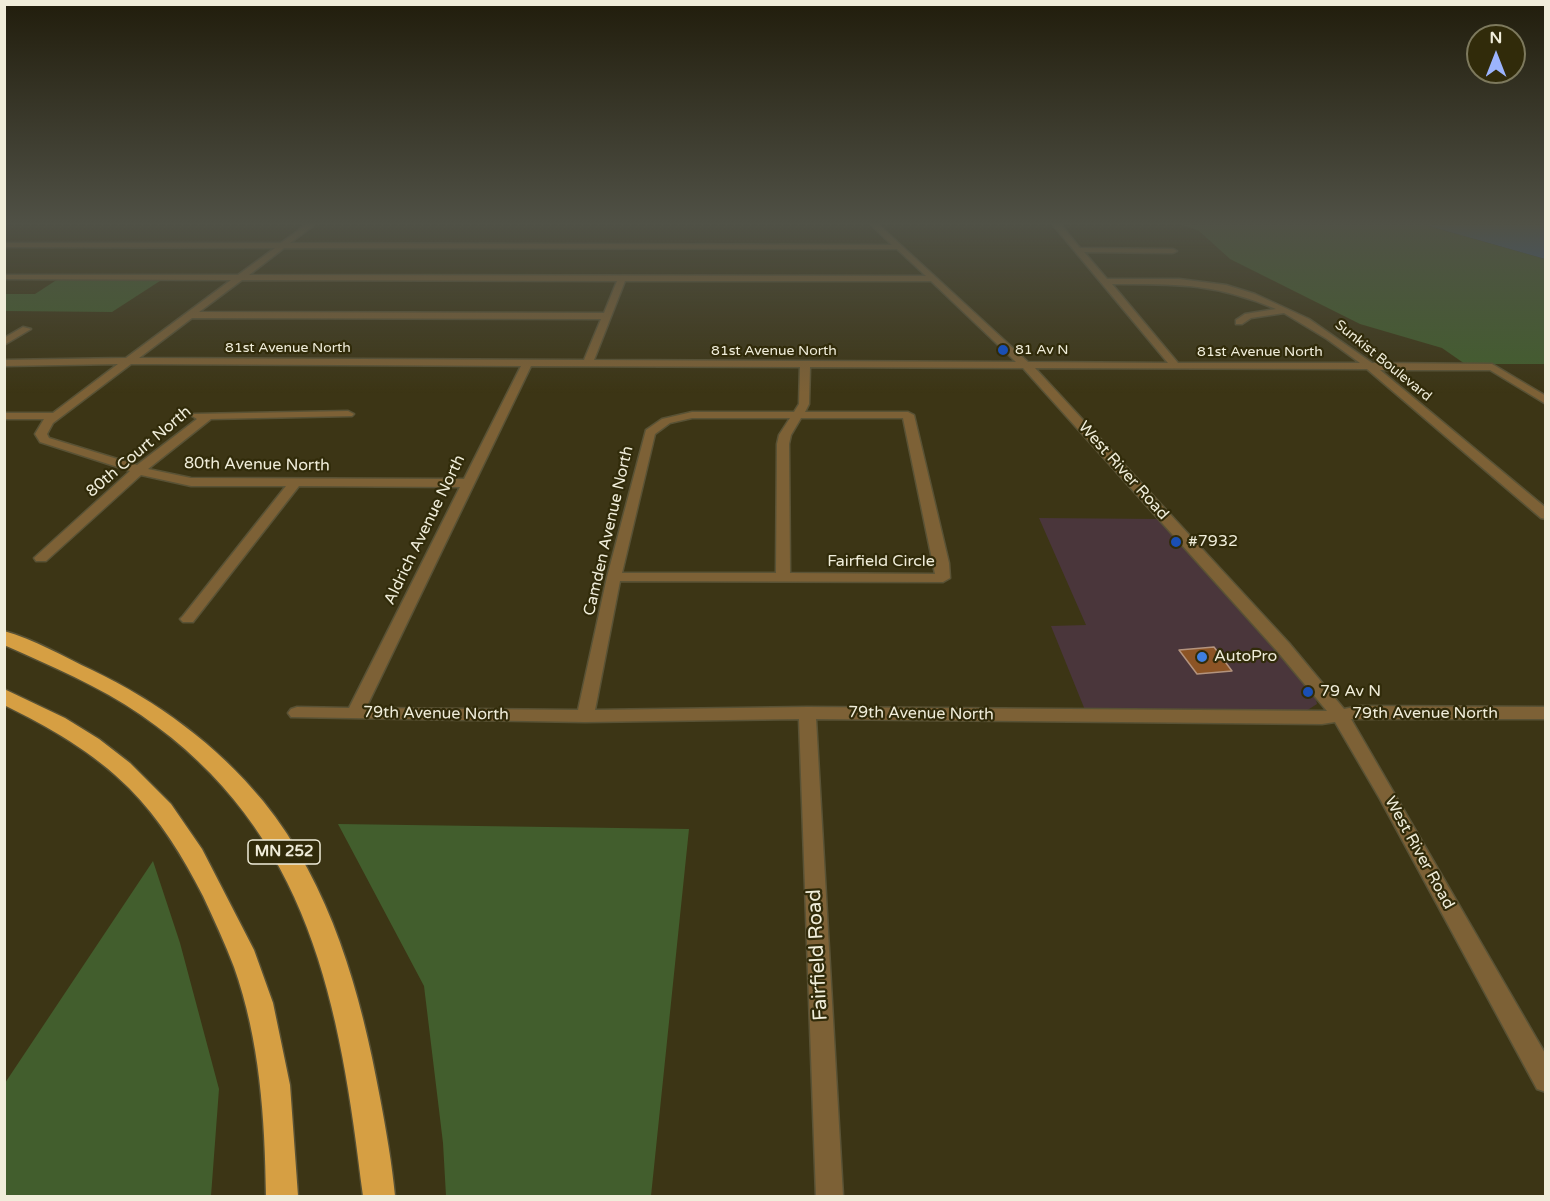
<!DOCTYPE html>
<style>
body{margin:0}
#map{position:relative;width:1550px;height:1201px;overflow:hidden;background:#3c3515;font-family:"Varela Round",sans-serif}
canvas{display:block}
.frame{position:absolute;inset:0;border:6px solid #f0edda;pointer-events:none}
.north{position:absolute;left:1466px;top:24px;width:60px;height:60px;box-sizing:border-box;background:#312b0a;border:2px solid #7d795d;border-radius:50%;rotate:0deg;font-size:16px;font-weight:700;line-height:24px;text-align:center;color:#f0edda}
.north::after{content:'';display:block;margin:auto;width:21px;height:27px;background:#9cb4fd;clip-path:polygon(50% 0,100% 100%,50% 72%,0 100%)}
</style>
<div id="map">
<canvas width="1550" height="1201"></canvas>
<div class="frame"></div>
<div class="north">N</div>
</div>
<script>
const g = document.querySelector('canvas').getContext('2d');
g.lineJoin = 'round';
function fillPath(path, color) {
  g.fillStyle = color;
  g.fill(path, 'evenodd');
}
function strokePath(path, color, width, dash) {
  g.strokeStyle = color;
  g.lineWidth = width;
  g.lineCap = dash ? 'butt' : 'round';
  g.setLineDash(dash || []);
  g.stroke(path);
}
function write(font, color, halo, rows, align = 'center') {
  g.font = font + ' "Varela Round",sans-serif';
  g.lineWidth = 4.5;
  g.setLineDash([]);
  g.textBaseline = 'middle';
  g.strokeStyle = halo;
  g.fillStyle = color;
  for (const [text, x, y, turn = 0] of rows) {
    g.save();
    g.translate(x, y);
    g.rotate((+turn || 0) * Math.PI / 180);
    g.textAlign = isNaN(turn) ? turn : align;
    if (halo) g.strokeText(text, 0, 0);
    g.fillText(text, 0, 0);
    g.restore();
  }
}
fillPath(new Path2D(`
 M1039,518L1160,519L1315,695L1317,704L1306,711L1085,710L1051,626L1086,625Z`), '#4a363b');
fillPath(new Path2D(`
 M1183,225H1425L1545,259V364H1465L1442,348L1360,324L1230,259L1199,231Z
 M58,279H163L112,312L5,311V294H35Z
 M338,824L689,829L651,1196H446L443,1143L424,986Z
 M153,861L180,943L219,1089L211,1196H5V1083Z`), '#425e2d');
fillPath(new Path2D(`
 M1425,225H1545V259Z`), '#375e92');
const building = new Path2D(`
 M1214,647L1232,671L1197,674L1179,650Z`);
fillPath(building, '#8c5425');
strokePath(building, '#b3937d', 1.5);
const minor = new Path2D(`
 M306,225H314L290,243L892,245L871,225H879L1028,362L1168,363L1053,225H1061L1080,248L1173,249L1177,251L1173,253L1084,252L1107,279H1179L1226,285L1255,294L1309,319L1372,363L1492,364L1546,396V404L1490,370H1380L1546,508V519L1541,518L1367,369L1035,368L1289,643L1344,709L1360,706L1546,707V719H1351L1546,1055V1092L1537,1089L1380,799L1335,722L1322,724L816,719L843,1196H816L799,719L585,722L291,717L288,713L291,709L297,707L349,708L460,487L299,486L193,622H183L180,619L183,616L286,486H191L141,475L46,561H36L34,558L130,471L40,442L35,434L44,419H4V413H53L118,364L4,366V360L126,358L231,280L4,279V275H238L275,248L4,247V243H281ZM284,248L897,249L926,276L249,275ZM242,280L617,281L604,313L199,312ZM625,281H931L1016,362L594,360ZM1112,284C1177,284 1214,283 1276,309L1245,314L1236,320V324H1242L1251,318L1284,313L1327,339L1360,363H1178ZM192,318L601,319L584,360L139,358ZM131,364H153L521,366L464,479L191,478L148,469L211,419L352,416L354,414L348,411L194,414L192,416L197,419L137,465L49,438L47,434L53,423ZM531,366L800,367L799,404L794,412H692L662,419L646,430L607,577L578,710L366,708ZM810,367L1023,368L1277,651L1327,711L807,707L595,710L620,581L943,582L950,578L949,563L914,415L908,412H805L809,404ZM692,418H790L779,435L777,444L776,573H622L655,434L670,423ZM801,418H903L935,574L790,573L789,444L791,435Z
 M23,327L31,329L4,345V338Z`);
const highway = new Path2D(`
 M4,631C34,639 64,657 92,670C157,701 217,745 263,801C331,885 361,994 380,1098C386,1130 392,1164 395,1196H363C340,1005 311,832 141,715C99,686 51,666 4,645Z
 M4,689L65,718L99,739L130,763L171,804L202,849L254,950L273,1003L290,1085L298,1196H266C265,1119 260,1040 234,967C225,943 214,920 203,896C183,857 160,819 129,788C93,752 49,727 4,705Z`);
strokePath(minor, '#595235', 3);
strokePath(highway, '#595235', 3);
fillPath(minor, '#7d6136');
fillPath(highway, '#d69f43');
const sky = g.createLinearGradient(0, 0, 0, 393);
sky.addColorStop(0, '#211d0c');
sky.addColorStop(0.57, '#505146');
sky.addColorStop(1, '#50514600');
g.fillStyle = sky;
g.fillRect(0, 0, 1550, 393);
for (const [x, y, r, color] of [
 [1003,350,6,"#1a4fb4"],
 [1176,542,6,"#1a4fb4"],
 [1202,657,6,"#3f7fe0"],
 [1308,692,6,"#1a4fb4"]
]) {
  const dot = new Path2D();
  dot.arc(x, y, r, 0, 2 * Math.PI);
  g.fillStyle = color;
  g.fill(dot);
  strokePath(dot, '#312b0a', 2);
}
write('14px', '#f0edda', '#312b0a', [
 ["81st Avenue North",288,348],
 ["81st Avenue North",774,351],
 ["81st Avenue North",1260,352],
 ["Sunkist Boulevard",1383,361,39]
]);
write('14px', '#f0edda', '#312b0a', [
 ["81 Av N",1015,350]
], 'left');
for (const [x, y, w] of [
 [284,852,72]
]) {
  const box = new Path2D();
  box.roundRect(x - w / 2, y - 12, w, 24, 4.5);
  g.fillStyle = '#312b0a';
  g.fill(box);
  strokePath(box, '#f0edda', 1.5);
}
write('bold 15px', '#f0edda', null, [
 ["MN 252",284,852]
]);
write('16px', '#f0edda', '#312b0a', [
 ["80th Court North",139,452,-40],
 ["80th Avenue North",257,465,1],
 ["West River Road",1123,471,48],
 ["Aldrich Avenue North",425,530,-64],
 ["Camden Avenue North",609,531,-77],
 ["Fairfield Circle",881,562],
 ["79th Avenue North",436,714,1],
 ["79th Avenue North",921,714,1],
 ["79th Avenue North",1425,714],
 ["West River Road",1419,853,61]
]);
write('16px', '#f0edda', '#312b0a', [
 ["#7932",1188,542],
 ["AutoPro",1214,657],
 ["79 Av N",1320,692]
], 'left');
write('20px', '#f0edda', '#312b0a', [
 ["Fairfield Road",818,955,-93]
]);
</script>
